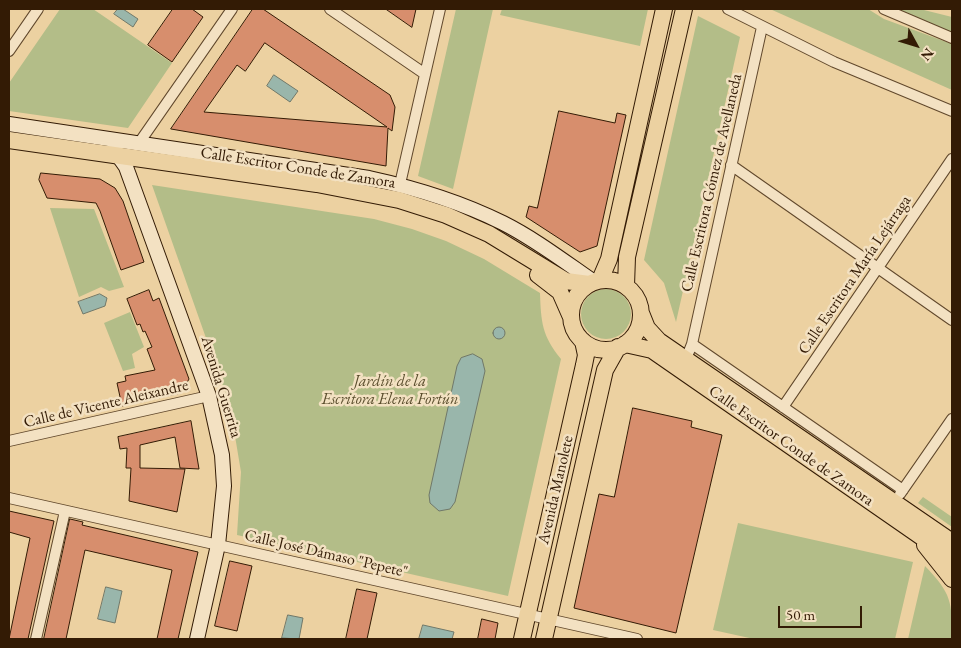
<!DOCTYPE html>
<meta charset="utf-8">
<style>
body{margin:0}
#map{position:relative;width:961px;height:648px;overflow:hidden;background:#ecd1a1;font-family:"EB Garamond",serif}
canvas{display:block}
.frame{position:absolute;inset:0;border:10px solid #331b05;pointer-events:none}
.north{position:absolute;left:891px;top:20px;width:50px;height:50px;-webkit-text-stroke:4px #f3e1c2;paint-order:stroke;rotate:129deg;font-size:14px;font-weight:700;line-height:20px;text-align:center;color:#331b05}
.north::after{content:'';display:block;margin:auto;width:18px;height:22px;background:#331b05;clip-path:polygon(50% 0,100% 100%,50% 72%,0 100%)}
.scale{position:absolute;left:778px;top:606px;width:84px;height:22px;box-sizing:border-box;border:2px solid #331b05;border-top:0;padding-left:6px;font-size:15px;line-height:18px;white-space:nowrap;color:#331b05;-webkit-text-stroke:4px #f3e1c2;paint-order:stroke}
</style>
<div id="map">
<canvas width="961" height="648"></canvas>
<div class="frame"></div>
<div class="north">N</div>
<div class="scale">50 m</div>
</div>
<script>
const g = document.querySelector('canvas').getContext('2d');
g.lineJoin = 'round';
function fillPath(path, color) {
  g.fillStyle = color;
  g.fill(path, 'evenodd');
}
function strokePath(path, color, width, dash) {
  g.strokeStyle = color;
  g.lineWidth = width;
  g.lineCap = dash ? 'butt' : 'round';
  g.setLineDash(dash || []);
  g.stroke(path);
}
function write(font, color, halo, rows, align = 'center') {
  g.font = font + ' "EB Garamond",serif';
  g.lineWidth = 5;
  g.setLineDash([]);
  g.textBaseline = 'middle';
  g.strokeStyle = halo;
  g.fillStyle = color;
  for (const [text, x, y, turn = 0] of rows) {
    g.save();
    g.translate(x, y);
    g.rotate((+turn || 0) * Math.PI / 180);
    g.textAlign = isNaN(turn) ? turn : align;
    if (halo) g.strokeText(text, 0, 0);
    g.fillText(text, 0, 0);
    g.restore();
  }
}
fillPath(new Path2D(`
 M60,9H93L172,63L128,128L9,111V83Z
 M456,9H493L453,189L418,176Z
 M502,9H648L640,46L500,15Z
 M770,9H868L884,19L952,44V90Z
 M890,9H920L952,17V38Z
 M698,16L740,37L676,322L664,283L644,260Z
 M152,185L374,219L412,229L446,241L484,259L540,293C541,322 542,336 561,359L508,596L237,535L241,472L230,406Z
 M50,208L94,209L124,287L109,291L101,287L79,297Z
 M581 314a25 25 0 1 1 50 0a25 25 0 1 1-50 0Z
 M130,312L144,347L132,354L135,368L123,371L104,323Z
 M923,497L952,517V527L918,503Z
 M738,523L913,562L895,639H754L713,630Z
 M925,566C952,594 952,602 952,639H908Z`), '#b3bd88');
const water = new Path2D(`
 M118,9H123L138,19L133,27L114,14Z
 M274,75L298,91L290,102L267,86Z
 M100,294L107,298L105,306L83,314L78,302Z
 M493 333a6 6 0 1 1 12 0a6 6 0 1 1-12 0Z
 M473,354L482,359L485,371L455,502L450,509L439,511L430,503L429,495L457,366L461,358Z
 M106,587L122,591L115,623L98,619Z
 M288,615L303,618L299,639L282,638Z
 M423,625L454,632L452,639H419Z`);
fillPath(water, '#99b6ab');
strokePath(water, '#707869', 1);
const building = new Path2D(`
 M173,9H192L203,17L172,62L148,45Z
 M253,9H263L390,95L395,107L392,131L388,128L386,166L171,129ZM265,43L387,127L204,112L237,65L245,71Z
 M386,9H416L412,27Z
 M559,111L615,123L617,113L626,115L597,246L580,252L526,217L529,206L537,208Z
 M41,173L100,179L115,188L123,201L144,262L121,270L100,211L96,203L47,198L39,180Z
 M149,290L153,301L159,298L189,379L181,393L122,406L117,383L126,381L125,376L155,370L147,349L152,347L145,331L143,332L140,324L137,325L127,299Z
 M633,408L692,421L691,427L722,435L676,633L574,608L599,494L614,497Z
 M191,421L199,469L180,468L175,437L140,445V468L185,469L177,512L129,501L131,468H126L127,448L120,449L118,437Z
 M9,511L54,521L28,639H9L30,538L9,532Z
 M70,519L83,522L82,525L198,552L178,639H157L172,570L85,550L66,639H44Z
 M230,561L252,566L237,631L215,626Z
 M357,589L377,593L367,639H346Z
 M482,619L498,623L495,639H478Z`);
fillPath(building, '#d78e6d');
strokePath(building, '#331b05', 1);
const street = new Path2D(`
 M330,9L425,74
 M728,9L834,62L952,111
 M884,9L952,38
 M9,51L38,9
 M139,143L232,9
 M731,165L952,320
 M400,184L440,9
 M692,344L903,490
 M686,359L692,344L762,27
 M783,407L952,159
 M9,441L209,396
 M900,494L952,419
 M9,498L637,639
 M36,639L65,511`);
const secondary = new Path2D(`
 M9,124L369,178C415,188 461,202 503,223C535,239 565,262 594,282
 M114,150L126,167L209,396L222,455L224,486L218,545L197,639`);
const primary = new Path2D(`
 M9,140L317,184L399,200L446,215L489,234L566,281L589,284
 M538,275L560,292L571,317
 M600,280L609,259L664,9
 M571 315a35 35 0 1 1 70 0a35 35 0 1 1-70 0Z
 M626,286L627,257L684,9
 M641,313L647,328L659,341L952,542
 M625,344L652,350L952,558
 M925,545L952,579
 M522,639L584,365L586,355L583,341
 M544,639L605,370L618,347`);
strokePath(street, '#61482c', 12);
strokePath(secondary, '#331b05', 16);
strokePath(primary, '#331b05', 18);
strokePath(street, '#f3e1c2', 10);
strokePath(secondary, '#f3e1c2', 14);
strokePath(primary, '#ecd1a1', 16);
write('16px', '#331b05', '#f3e1c2', [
 ["Calle Escritor Conde de Zamora",298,168,9],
 ["Calle Escritora Gómez de Avellaneda",712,183,-77],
 ["Calle Escritora María Lejárraga",855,275,-56],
 ["Avenida Guerrita",221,387,73],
 ["Calle de Vicente Aleixandre",106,404,-13],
 ["Calle Escritor Conde de Zamora",791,446,35],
 ["Avenida Manolete",556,490,-77],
 ["Calle José Dámaso \"Pepete\"",326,554,13]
]);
write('italic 16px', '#594c2c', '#f3e1c2', [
 ["Jardín de la",390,382],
 ["Escritora Elena Fortún",390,400]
]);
</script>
